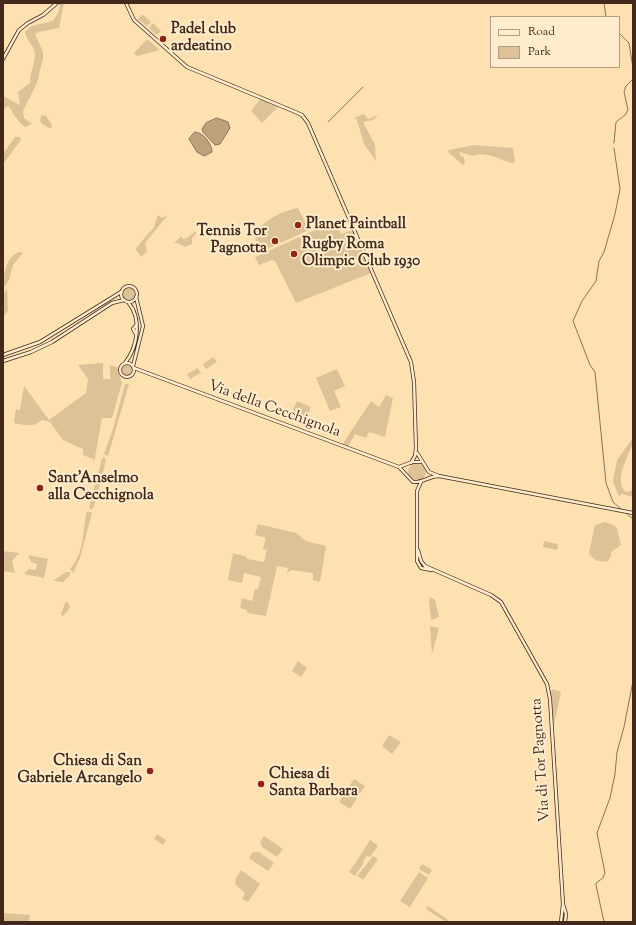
<!DOCTYPE html>
<meta charset="utf-8">
<style>
body{margin:0}
#map{position:relative;width:636px;height:925px;overflow:hidden;background:#fde1b1;font-family:"Sorts Mill Goudy",serif}
canvas{display:block}
.frame{position:absolute;inset:0;border:4px solid #42291b;pointer-events:none}
.legend{position:absolute;left:490px;top:16px;width:130px;height:52px;box-sizing:border-box;background:#feeccc;border:1px solid #b39e85;margin:0;padding:5px 7px;list-style:none;font-size:12px;color:#42291b}
.legend li{display:flex;align-items:center;gap:8px;height:20px}
.legend b{width:20px;border:1px solid #b39e85}
</style>
<div id="map">
<canvas width="636" height="925"></canvas>
<div class="frame"></div>
<ul class="legend">
<li><b style="height:5px;background:#feeccc"></b>Road</li>
<li><b style="height:11px;background:#ddc298"></b>Park</li>
</ul>
</div>
<script>
const g = document.querySelector('canvas').getContext('2d');
g.lineJoin = 'round';
function fillPath(path, color) {
  g.fillStyle = color;
  g.fill(path, 'evenodd');
}
function strokePath(path, color, width, dash) {
  g.strokeStyle = color;
  g.lineWidth = width;
  g.lineCap = dash ? 'butt' : 'round';
  g.setLineDash(dash || []);
  g.stroke(path);
}
function write(font, color, halo, rows, align = 'center') {
  g.font = font + ' "Sorts Mill Goudy",serif';
  g.lineWidth = 4;
  g.setLineDash([]);
  g.textBaseline = 'middle';
  g.strokeStyle = halo;
  g.fillStyle = color;
  for (const [text, x, y, turn = 0] of rows) {
    g.save();
    g.translate(x, y);
    g.rotate((+turn || 0) * Math.PI / 180);
    g.textAlign = isNaN(turn) ? turn : align;
    if (halo) g.strokeText(text, 0, 0);
    g.fillText(text, 0, 0);
    g.restore();
  }
}
fillPath(new Path2D(`
 M60,3H64L59,28L39,32L35,34L43,52V58L37,83L23,111L24,118L32,124L25,127C17,122 14,113 8,106L3,109V96L20,105L18,92L30,83C30,74 34,65 35,55C35,45 26,41 25,32L31,26L53,21L59,11Z
 M142,14L151,22L147,26L138,19Z
 M153,23L161,31L157,35L149,28Z
 M147,39L160,50L137,56L134,53Z
 M260,99L278,107L262,123L251,111Z
 M364,114L368,119L378,115L373,120L363,122L375,145L376,161L364,144L357,120L354,118Z
 M42,115L46,116L51,123L52,128H49L42,124L40,120Z
 M15,137H20L21,140L3,164V154Z
 M474,145L513,148L515,161L513,163C501,161 486,150 473,156L460,152L459,154L464,158L465,164L463,165L448,152L449,150Z
 M298,208L309,230L258,253C247,226 276,213 298,208Z
 M158,215L162,218L168,215L145,243L147,252L141,257L136,250V248L154,227Z
 M335,221L341,234L353,230L371,273L296,303L275,261L272,260L259,265L255,257Z
 M196,231V234L192,238V244L185,247L178,243H174L181,236L183,239L187,238Z
 M20,252L23,253L13,265L9,280L3,289C3,276 6,255 20,252Z
 M123 294a6 6 0 1 1 12 0a6 6 0 1 1-12 0Z
 M7,288L8,310L3,318V295Z
 M213,357L217,362L206,369L203,364Z
 M103,363V379H110V365L117,367L122,383L112,418H102L94,463L93,459L83,455V449L63,440L50,422L42,420C32,428 25,425 14,423L16,409L20,410L24,386L49,420L86,393L88,379L78,365Z
 M121.5 370a5.5 5.5 0 1 1 11 0a5.5 5.5 0 1 1-11 0Z
 M198,368L201,373L190,379L187,374Z
 M337,369L345,386L334,391L341,407L330,411L316,378Z
 M125,384H129L128,387L108,456L104,454L112,432Z
 M386,395L393,398L385,437L369,432L366,438L355,434L348,447L342,445L371,401L379,407Z
 M297,401L311,407L306,419L292,412Z
 M633,438V443C628,457 613,481 626,492L633,490V497L621,494L619,497L613,481L617,460Z
 M104,457L106,460L94,507L91,510L89,507L102,459Z
 M408 472a9 9 0 1 1 18 0a9 9 0 1 1-18 0Z
 M87,511L92,513L80,558L73,573L70,569C85,552 82,532 87,511Z
 M605,522L615,526L617,529L621,545L611,552V556L608,561C598,562 595,562 589,553L595,525Z
 M258,524L296,533L306,541L326,546L320,582L313,580V575L312,573L291,570L287,573L288,568L277,566L266,616L247,613V610L240,608L242,598L252,601L255,589H258L261,577L244,573L242,583L228,580L233,553L247,557V559L264,562L267,550L263,549L266,538L255,535Z
 M544,541L558,544L557,550L543,547Z
 M3,551L19,553L12,561L15,573L3,571Z
 M28,555L48,559L44,578L24,574L29,569L36,570L37,564L31,562Z
 M66,572H70V575L63,582L53,581Z
 M431,597L435,600L439,617L431,620L429,600Z
 M66,601L70,606L68,611L63,616L61,614Z
 M430,626L439,628L432,654Z
 M298,661L307,668L301,677L292,671Z
 M553,689L561,692L554,725L550,692Z
 M389,735L401,742L392,754L382,746Z
 M354,779L365,786L350,809L339,802Z
 M157,834L166,840L163,845L154,839Z
 M264,836L283,849L277,857L262,847L260,842Z
 M370,840L378,846L370,857L366,856L363,862L358,859Z
 M253,852H259L274,863L268,871L249,858Z
 M373,856L378,859L363,880L357,876Z
 M358,859L364,863L355,876L349,872Z
 M422,864L432,870L429,875L419,869Z
 M241,870L260,884L248,902L242,899L245,893L235,884L236,878Z
 M419,872L428,878L410,907L400,901Z
 M428,906L448,920L446,922L426,909Z
 M3,913L30,915L29,922H3Z`), '#ddc298');
const water = new Path2D(`
 M217,118L228,122L230,128L220,144L215,145L203,132L202,129L206,123Z
 M195,132C203,132 212,144 212,152L204,156L197,152L189,139Z`);
fillPath(water, '#bda27e');
strokePath(water, '#8c7256', 1);
strokePath(new Path2D(`
 M604,3L606,17
 M619,33L629,43L633,68
 M328,122L363,87
 M614,143L616,122L625,115L628,110L624,92L626,86L633,79
 M614,148L620,189L615,214L604,252L599,261L596,281L582,301L573,321L590,365L595,372L606,483L613,502L622,510
 M627,514L633,519
 M604,922L596,885V883L603,878L605,873L597,833L610,798L615,774L617,752L624,727L633,681`), '#8c7256', 1);
const secondary = new Path2D(`
 M126,3L134,20L187,67L293,111L302,115L308,123L411,362L414,382L416,448L415,456L411,463
 M3,59L19,30L28,23L43,15L57,3
 M121 294a8 8 0 1 1 16 0a8 8 0 1 1-16 0Z
 M136,334L133,329L137,324
 M3,355L40,342L121,292
 M3,361L31,352L52,342L112,303L124,300
 M120 370a7 7 0 1 1 14 0a7 7 0 1 1-14 0Z
 M125,363C138,347 142,318 128,302
 M133,366L143,326L136,297
 M134,368L399,467L413,482C423,483 429,476 439,476
 M417,453L429,472L439,476L633,513
 M399,467L412,462H420
 M421,482L417,491V561L421,568L431,570
 M418,550L421,561L425,566L491,595L501,602L547,684L550,699L563,904L561,922
 M563,904L566,914L565,922`);
strokePath(secondary, '#42291b', 4);
strokePath(secondary, '#feeccc', 2.5);
for (const [x, y, r, color] of [
 [163,39,4,"#8f2418"],
 [298,225,4,"#8f2418"],
 [275,241,4,"#8f2418"],
 [294,254,4,"#8f2418"],
 [40,488,4,"#8f2418"],
 [150,771,4,"#8f2418"],
 [261,784,4,"#8f2418"]
]) {
  const dot = new Path2D();
  dot.arc(x, y, r, 0, 2 * Math.PI);
  g.fillStyle = color;
  g.fill(dot);
  strokePath(dot, '#feeccc', 1.5);
}
write('bold 15px', '#42291b', '#feeccc', [
 ["Padel club",171,30],
 ["ardeatino",171,47],
 ["Planet Paintball",306,225],
 ["Tennis Tor",267,232,"right"],
 ["Pagnotta",267,249,"right"],
 ["Rugby Roma",302,245],
 ["Olimpic Club 1930",302,262],
 ["Sant’Anselmo",48,479],
 ["alla Cecchignola",48,496],
 ["Chiesa di San",142,762,"right"],
 ["Gabriele Arcangelo",142,779,"right"],
 ["Chiesa di",269,775],
 ["Santa Barbara",269,792]
], 'left');
write('15px', '#42291b', '#feeccc', [
 ["Via della Cecchignola",274,410,20],
 ["Via di Tor Pagnotta",542,760,-94]
]);
</script>
